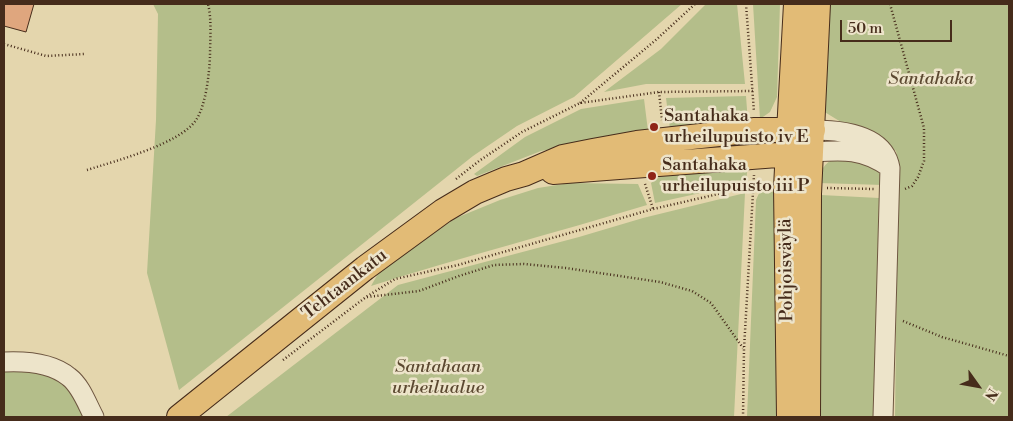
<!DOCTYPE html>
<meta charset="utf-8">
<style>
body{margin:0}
#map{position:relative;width:1013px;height:421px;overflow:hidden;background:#e4d6ad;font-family:"Libre Bodoni",serif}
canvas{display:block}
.frame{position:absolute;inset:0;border:5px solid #462c1b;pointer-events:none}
.north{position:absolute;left:953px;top:361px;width:50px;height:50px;-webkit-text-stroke:4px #ede4ca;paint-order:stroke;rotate:122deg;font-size:14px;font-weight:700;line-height:20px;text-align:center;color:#462c1b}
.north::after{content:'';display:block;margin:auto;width:18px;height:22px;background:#462c1b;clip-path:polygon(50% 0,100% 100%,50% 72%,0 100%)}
.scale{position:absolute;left:840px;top:20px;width:112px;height:22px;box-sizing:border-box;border:2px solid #462c1b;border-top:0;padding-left:6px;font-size:15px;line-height:18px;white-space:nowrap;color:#462c1b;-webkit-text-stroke:4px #ede4ca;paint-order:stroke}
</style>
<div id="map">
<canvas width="1013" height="421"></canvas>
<div class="frame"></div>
<div class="north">N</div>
<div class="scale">50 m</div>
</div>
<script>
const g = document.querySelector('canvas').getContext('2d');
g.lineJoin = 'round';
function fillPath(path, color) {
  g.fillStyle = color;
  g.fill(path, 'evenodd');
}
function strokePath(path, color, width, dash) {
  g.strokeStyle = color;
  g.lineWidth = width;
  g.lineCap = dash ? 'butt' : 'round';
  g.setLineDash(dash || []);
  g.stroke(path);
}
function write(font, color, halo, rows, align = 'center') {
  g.font = font + ' "Libre Bodoni",serif';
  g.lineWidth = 5;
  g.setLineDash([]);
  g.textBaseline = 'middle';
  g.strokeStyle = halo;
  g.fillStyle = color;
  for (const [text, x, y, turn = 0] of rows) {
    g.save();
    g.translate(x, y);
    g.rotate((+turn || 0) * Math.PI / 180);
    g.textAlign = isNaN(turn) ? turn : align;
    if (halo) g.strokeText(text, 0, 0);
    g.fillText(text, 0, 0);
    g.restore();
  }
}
fillPath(new Path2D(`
 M153,4H682L574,97L517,126L473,156L179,390L147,273L156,120L158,14Z
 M706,4H737L745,84H646L604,92L661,49Z
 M753,4H780L777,97L770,112L760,119Z
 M828,4H1009V417H895L898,162L896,151L882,140L854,130L823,111Z
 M746,96L748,123L670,129L666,98Z
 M644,99L648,131L541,151L477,176L474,174L525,137L581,109Z
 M835,158L873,164L880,174L883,185L818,183C820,170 824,164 835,158Z
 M748,163L746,183L655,203L651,183L662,175Z
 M570,183L638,184L647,205C555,233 462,257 371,286L379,272L406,252L456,218L500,200L538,188Z
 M760,191L777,192L780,417H747L756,200Z
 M745,193L734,417H226L398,285L579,237L643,218Z
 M821,195L879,198L874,417H819V218Z
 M4,369L42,372L65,383L87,417H4Z`), '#b4be8a');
const building = new Path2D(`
 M4,4H34L26,32L4,26Z`);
fillPath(building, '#dfa67e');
strokePath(building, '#462c1b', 1);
const minor = new Path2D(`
 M813,130C841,130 884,134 890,168L883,417
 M812,152C842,150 862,148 889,167
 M4,362C25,361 52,363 69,377C81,386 87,404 94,417`);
const major = new Path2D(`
 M553,172L804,153
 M179,417L365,268L443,211L475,192L506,179L524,174L563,157L593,151L637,143L755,130H813
 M789,417L786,187L796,4
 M808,417L809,194L818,4`);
strokePath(minor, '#6e5640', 21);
strokePath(major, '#462c1b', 26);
strokePath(new Path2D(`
 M746,4L754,112
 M890,4L924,128V161L918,177L912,186L905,189
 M4,44L46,56L85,54
 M659,92L662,120
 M580,103L657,39L695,4
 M87,170C115,161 180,144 196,120C206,105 209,75 210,57C210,40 212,20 208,4
 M456,179L479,161L522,132L580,103L659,92L754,91
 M645,184L653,209
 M827,188L874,189
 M367,297L419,291L459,276L494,265L524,264L566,268L660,282L692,291L711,303L743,348
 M903,321L942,337L1009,356
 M283,360L366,297L395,279L458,265L653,209L753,186
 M743,417L744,349L754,175`), '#462c1b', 2.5, [1, 2.5]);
strokePath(minor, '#ede4ca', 19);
strokePath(major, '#e2bb76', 24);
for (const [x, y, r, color] of [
 [654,127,5,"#8f2418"],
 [652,176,5,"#8f2418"]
]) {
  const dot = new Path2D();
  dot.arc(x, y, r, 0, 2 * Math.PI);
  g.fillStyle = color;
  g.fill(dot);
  strokePath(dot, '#ede4ca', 2);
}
write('italic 18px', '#5c4931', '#ede4ca', [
 ["Santahaka",931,80],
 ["Santahaan",438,368],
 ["urheilualue",438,389]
]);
write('18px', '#462c1b', '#ede4ca', [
 ["Santahaka",664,117],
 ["urheilupuisto iv E",664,138],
 ["Santahaka",662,166],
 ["urheilupuisto iii P",662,187]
], 'left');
write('18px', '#462c1b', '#ede4ca', [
 ["Pohjoisväylä",787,270,-91],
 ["Tehtaankatu",345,285,-38]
]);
</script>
